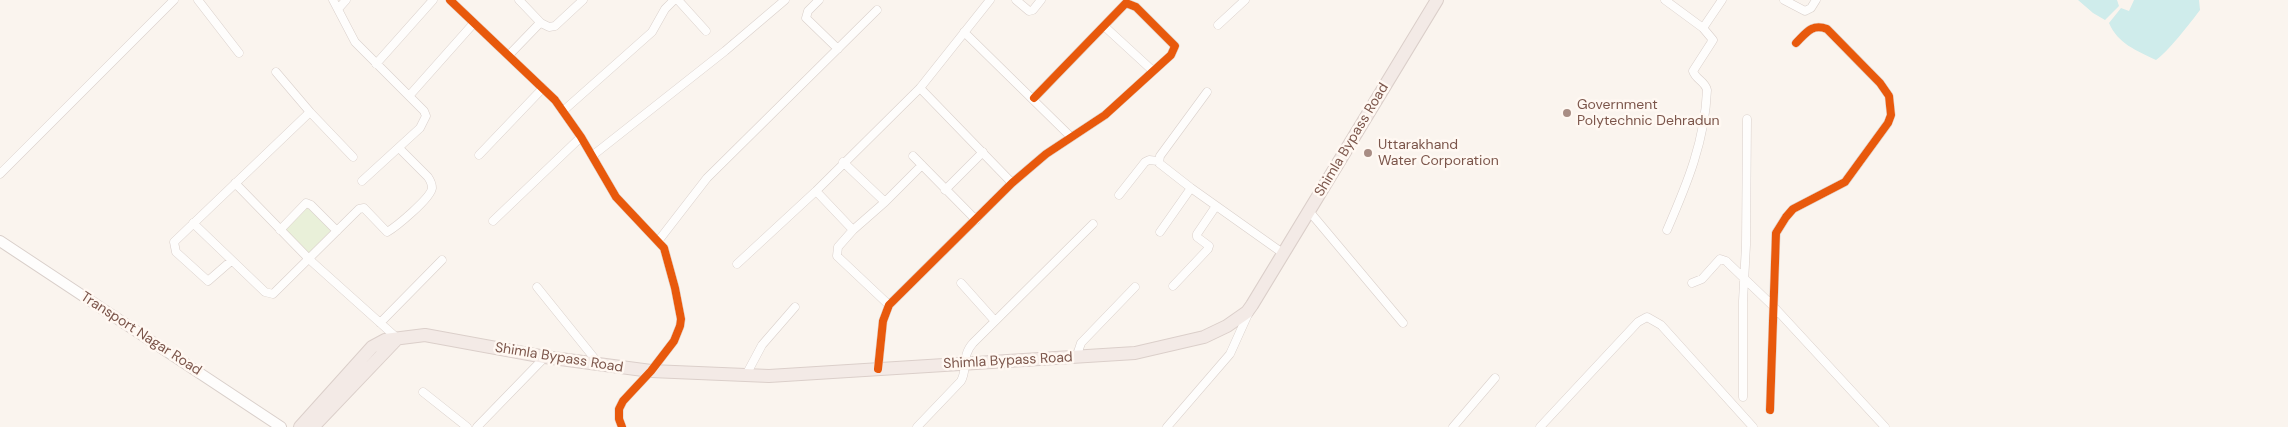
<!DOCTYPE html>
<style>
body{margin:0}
canvas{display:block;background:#faf4ee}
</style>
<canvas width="2288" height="427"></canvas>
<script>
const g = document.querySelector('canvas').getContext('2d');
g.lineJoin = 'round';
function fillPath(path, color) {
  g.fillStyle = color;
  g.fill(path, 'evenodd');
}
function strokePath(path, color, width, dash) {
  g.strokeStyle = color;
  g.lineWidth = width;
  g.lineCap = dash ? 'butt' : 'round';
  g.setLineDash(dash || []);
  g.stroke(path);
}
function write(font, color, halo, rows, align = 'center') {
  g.font = font + ' "DM Sans",sans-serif';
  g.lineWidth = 5;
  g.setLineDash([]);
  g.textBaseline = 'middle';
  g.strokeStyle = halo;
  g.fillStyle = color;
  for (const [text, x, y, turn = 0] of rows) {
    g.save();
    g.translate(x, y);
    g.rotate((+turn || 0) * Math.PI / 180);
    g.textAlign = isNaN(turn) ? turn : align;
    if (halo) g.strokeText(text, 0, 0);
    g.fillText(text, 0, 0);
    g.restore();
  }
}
fillPath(new Path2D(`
 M307,205L332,230L308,254L283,230Z`), '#e9f0d9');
fillPath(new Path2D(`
 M2078,0H2117L2119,6L2105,20L2093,13Z
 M2134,0H2199L2200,10C2192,21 2166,54 2156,60C2136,50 2118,44 2109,23L2121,8L2129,11Z`), '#cfeceb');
const minor = new Path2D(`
 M198,0L239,53
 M333,0L355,42L424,111L426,116L420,128L362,181
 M450,0L555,100L581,137L616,197L664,248L675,288L681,319L680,326L674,341L651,371L623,401L619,409V419L622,427
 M519,0L541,23
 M678,0L706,31
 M819,0L808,11L806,18L838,49
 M1016,0L1029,11L1033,10L1041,0
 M1665,0L1703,28L1722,0
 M1784,0L1805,11L1811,8L1816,0
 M338,9L346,0
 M1218,25L1245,0
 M1104,26L1153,71
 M964,32L1071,137
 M509,55L538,25L541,23L549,27L555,26L583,0
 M376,64L433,0
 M920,88L1012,183
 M1207,92L1160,156L1159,163L1191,188L1284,254
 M409,96L473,24
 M563,111L652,32L665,9L674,0
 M310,112L353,157
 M479,155L543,88
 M592,156L725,51L785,0
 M913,156L976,220
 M0,174L174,0
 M235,183L310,260L397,338
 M945,190L983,152
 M816,191L853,230L885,202L843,162
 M1119,195L1145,162L1149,160L1158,161
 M885,202L922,165
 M1309,211L1403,323
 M493,221L581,137
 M193,223L265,292L273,294L359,209L364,208L387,232C396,227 431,198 432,188C432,183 430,180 428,177L399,148
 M280,230L306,203L311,205L337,231
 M853,230L838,247L837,256L889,305
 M1667,230C1687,184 1705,141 1707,90C1705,81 1696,80 1693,71L1713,40L1703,28
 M1160,232L1191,188
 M659,240L707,178L877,10
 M231,261L208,281L176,252L174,242L310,112L276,72
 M737,264L816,191L920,88L990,0
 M961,283L995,321
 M1692,283L1702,279L1720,259L1726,261L1774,307L1885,427
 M1173,286L1208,249L1209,246L1197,237V234L1216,206
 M537,287L599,364
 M380,323L442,260
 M1076,358L1081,343L1135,287
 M878,369L883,321L889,305L1012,183L1046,154L1105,115L1171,55L1175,46L1136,7L1126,3L1034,98
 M746,375L762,345L795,307
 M423,392L467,427
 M1743,397V301L1746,245L1747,119
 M1770,410L1776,233L1786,217L1793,209L1845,182L1888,123L1891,115L1889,96L1880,83L1827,29C1812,23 1806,33 1796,43
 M477,427L545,357
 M917,427L961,381C968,369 961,356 973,343L1093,224
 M1167,427L1230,354L1249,312
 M1453,427L1495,378
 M1540,427L1638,322L1647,317L1661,325L1753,427`);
const tertiary = new Path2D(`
 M0,241L281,427`);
const trunk = new Path2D(`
 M300,427L372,347L385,340L425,335L545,357L651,371L769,376L1135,353L1204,337L1227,326L1247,312L1252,305L1437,0
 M313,427L396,340`);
strokePath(minor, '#d9cfca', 9);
strokePath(tertiary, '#d9cfca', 12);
strokePath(trunk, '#dbcfca', 14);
strokePath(minor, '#fefdfc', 8);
strokePath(tertiary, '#fefdfc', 10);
strokePath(trunk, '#f3eae6', 12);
strokePath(new Path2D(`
 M450,0L555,100L581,137L616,197L664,248L675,288L681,319L680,326L674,341L651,371L623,401L619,409V419L622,427
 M878,369L883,321L889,305L1012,183L1046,154L1105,115L1171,55L1175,46L1136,7L1126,3L1034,98
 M1770,410L1776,233L1786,217L1793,209L1845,182L1888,123L1891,115L1889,96L1880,83L1827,29C1812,23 1806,33 1796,43`), '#e8590c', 8);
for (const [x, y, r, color] of [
 [1567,113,5,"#a88d84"],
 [1368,153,5,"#a88d84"]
]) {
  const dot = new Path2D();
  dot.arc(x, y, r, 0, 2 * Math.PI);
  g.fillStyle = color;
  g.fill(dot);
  strokePath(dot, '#fff8f2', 2);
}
write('14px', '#7c564b', '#fff8f2', [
 ["Government",1577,105],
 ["Polytechnic Dehradun",1577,121],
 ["Uttarakhand",1378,145],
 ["Water Corporation",1378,161]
], 'left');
write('14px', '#7c564b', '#fff8f2', [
 ["Shimla Bypass Road",1352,140,-59],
 ["Transport Nagar Road",141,334,33],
 ["Shimla Bypass Road",559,358,9],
 ["Shimla Bypass Road",1008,361,-3]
]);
</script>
